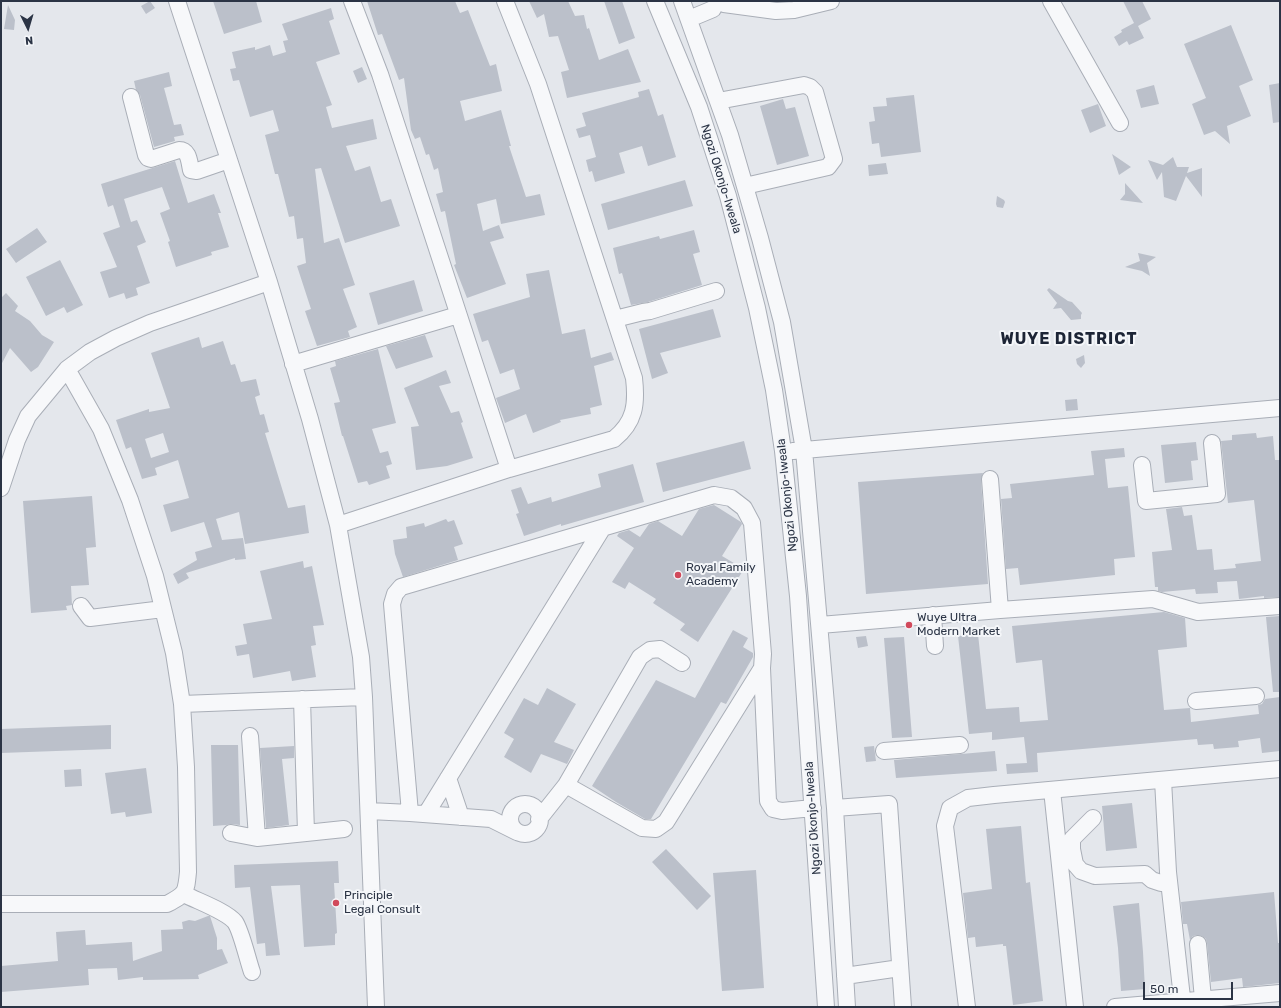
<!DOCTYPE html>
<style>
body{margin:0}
#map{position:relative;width:1281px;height:1008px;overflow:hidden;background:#e4e7ec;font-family:Rubik,sans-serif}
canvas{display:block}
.frame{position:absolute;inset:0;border:2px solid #2b3445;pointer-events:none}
.north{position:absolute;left:8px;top:8px;width:40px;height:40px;-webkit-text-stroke:3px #f4f6f9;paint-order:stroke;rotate:175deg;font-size:11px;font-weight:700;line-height:16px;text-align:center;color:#2b3445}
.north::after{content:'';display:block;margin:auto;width:14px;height:18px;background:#2b3445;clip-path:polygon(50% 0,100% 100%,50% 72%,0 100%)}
.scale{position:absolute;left:1143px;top:982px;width:90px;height:18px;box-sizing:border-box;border:2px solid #2b3445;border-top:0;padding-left:5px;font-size:12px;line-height:14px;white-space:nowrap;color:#2b3445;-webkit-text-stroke:3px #f4f6f9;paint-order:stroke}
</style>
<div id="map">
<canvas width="1281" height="1008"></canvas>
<div class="frame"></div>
<div class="north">N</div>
<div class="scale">50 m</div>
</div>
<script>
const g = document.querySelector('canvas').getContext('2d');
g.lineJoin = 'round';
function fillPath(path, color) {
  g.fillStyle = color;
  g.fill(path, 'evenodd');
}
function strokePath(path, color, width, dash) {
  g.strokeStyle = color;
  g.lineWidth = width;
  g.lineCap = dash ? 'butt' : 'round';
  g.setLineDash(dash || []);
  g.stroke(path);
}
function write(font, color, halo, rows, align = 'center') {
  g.font = font + ' Rubik,sans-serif';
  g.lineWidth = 4;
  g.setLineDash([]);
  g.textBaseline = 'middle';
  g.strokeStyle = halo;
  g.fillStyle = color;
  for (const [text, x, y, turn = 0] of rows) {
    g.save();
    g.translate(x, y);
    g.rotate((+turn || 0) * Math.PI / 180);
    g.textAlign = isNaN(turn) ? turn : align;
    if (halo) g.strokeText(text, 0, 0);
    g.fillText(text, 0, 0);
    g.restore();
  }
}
fillPath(new Path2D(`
 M150,1L155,8L146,14L141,6Z
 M213,1H256L262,22L224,34Z
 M367,1H455L460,13L468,10L490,66L496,64L502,91L460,101L465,121L501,110L511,146H509L526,197L540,194L545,215L501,224L496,199L477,204L483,231L499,225L504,238L490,242L506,284L467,298L454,265L456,264L445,211L441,212L436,194L443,192L438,168L434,170L429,154L426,155L420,137L415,139L411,130L404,78L399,80L382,34L378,35Z
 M529,1H568L575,16L584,15L587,29L589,28L599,60L628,49L641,82L567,98L561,72L569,70L558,36L549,37L544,14L537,18Z
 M604,1H622L635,38L619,44Z
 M1123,1H1142L1151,19L1138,26L1144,38L1129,45L1127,41L1119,46L1114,37L1122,32L1121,30L1134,23Z
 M8,5L15,20L14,30L4,29Z
 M331,8L334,19L329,21L340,54L316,62L332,105L326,107L332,128L373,119L377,139L346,146L355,171L370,166L381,202L391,199L400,226L345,243L321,168L315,169L324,243L339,238L355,285L343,289L357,327L348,331L350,337L317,346L305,311L311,309L297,266L306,263L303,238L297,239L294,216L289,217L278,174H275L265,135L279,131L273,110L250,117L239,80L233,81L230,69L236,68L232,52L255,47V50L270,45L273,56L286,52L283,41L288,40L282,24Z
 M1231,25L1253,80L1239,86L1251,116L1227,126L1230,144L1215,131L1204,135L1192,104L1206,98L1184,44Z
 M362,67L367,79L358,83L353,71Z
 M169,72L172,86L164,88L174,125L181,124L184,135L174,137L175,141L154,147L140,95L136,90L134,81Z
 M1280,83V122L1273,123L1269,85Z
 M1154,85L1159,104L1141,108L1136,90Z
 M649,89L658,116L663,114L676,157L648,166L642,146L619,153L625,173L595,182L592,171L589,172L586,160L596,157L590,135L579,138L576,129L586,126L582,113L639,97L638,92Z
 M914,95L921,152L881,157L879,143L872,144L869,122L875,121L873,107L887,106L886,98Z
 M783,99L786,109L795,107L809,156L777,165L760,106Z
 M1098,104L1106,126L1090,133L1081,110Z
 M1112,154L1131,167L1119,175Z
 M1173,157L1177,167H1189L1187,173L1202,168V197L1186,176L1176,201L1164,197L1162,172L1157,180L1148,160L1163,165Z
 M175,161L188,203L214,194L221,213H218L229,247L211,252L212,255L176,267L168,242L170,241L160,213L170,209L162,187L124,199L131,222L137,220L146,242L137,246L150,283L136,288L138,295L126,299L124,293L109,298L100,272L117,267L103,233L120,227L113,205L108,207L101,184Z
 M886,163L888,174L869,176L868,165Z
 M685,180L693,206L608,230L601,204Z
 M1125,183L1143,203L1120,200L1125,194Z
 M997,196L1004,200L1005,202L1003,208L997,207L996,204Z
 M37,228L47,242L16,263L6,249Z
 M694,230L700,252L693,254L702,285L648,302L631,305L622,273L619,274L613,248L659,236L660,239Z
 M1138,253L1156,257L1147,263L1150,276L1142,271L1125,267L1140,261Z
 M60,260L83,305L67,313L64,307L46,316L26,277Z
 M549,270L562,334L585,329L591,358L611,352L614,360L594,366L602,405L590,408L591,414L560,420L561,422L533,433L526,414L505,423L496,398L520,389L514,369L500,374L488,340L482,342L473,314L530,297L526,274Z
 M414,280L423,311L378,325L369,293Z
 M1049,288L1068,301L1072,302L1082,313L1081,315V319L1071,320L1061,308L1053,309L1057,303L1047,290Z
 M6,293L18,306L15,311L30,321L42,335L54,342L38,367L31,372L10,348L1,365V298Z
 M713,309L721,337L660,353L668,373L652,379L639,329Z
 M425,335L433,357L396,369L386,346Z
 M199,337L202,348L223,341L231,365L235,364L241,382L256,379L260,395L255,397L260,415L264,414L269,432L265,433L288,508L305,505L309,533L245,544L239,512L216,519L222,540L243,538L246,559L235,560V558L186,573L189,578L178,584L173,574L197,560L195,552L212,547L204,522L171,532L163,505L189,498L178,460L155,468L157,475L142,479L131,447L126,449L116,420L149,409V412L170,408L151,353ZM163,433L169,452L151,458L145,439Z
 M378,349L396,423L372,429L380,453L388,451L392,464L386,466L390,478L369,485L367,481L358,483L343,436H342L334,403L340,402L330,368L336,366L335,361Z
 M1084,355L1085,363L1081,368L1077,364L1076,359Z
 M446,370L451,383L439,386L451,413L459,411L463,422L461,423L473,458L447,466L416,470L411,427L419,426L404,388Z
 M1077,399L1078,410L1066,411L1065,400Z
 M1256,433L1257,438L1273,436L1275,460H1280V597L1264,598V596L1239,599L1237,581L1217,582L1218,593L1196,594L1195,589L1162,592L1158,591V587H1155L1152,552L1172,550L1166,509L1182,507L1184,516L1192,515L1197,550L1212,549L1214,570L1236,568L1235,564L1261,561L1254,500L1228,503L1221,441L1232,440V435Z
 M744,441L751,469L663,492L656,463Z
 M1196,442L1198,460L1191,461L1193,480L1165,483L1161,445Z
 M1124,448L1125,457L1105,459L1108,488L1128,486L1135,557L1114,559L1115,575L1020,585L1018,568L1006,569L1001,499L1012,498L1010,484L1094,475L1091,451Z
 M633,464L644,502L561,526V524L524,536L516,514L519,513L511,490L521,487L528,504L551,497L552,502L601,487L598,474Z
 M983,473L981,480L988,584L866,594L858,482Z
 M92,496L96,547L86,548L89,585L71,586L72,605L66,606L67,610L31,613L23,501Z
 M714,505L741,522L742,524L722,556L744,569L698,642L680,630L685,624L653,603L656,599L629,582L625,589L612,582L634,548L617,536L619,533L629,530L640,537L649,524L658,521L682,536L699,509Z
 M446,519L448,522L454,520L463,544L454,547L458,560L403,577L395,554L393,540L407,538L406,527L424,523L425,527Z
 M303,561L304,568L312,566L324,625L313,626L316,645L311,646L316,677L292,681L290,671L253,678L249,654L237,656L235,646L247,644L243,624L272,619L260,571Z
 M1164,612L1185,618L1187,647L1158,650L1164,710L1190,708L1191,722L1259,714L1258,705L1262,704L1265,699L1280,697V751L1262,753L1260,738L1238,741L1239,747L1214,749L1213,744L1198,745L1197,739L1037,753L1038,772L1007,774L1006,764L1027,763L1024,737L992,740V732L969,734L958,636L978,634L986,709L1019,707L1020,722L1048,720L1042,660L1016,663L1012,626Z
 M1280,616V692H1273L1266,617Z
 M733,630L748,638L743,647L753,653V657L726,704L721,702L651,819H645L616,802L592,786L656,680L695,698Z
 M866,636L868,646L858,648L856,637Z
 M904,637L912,737L892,738L884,638Z
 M547,688L576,704L554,742L574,750L567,764L541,754L531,773L504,757L514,739L504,733L524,698L538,705Z
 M111,725V749L1,753V729Z
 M211,745H238L240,825L232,824L226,825L213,826Z
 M294,746V758L282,759L289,825L266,828L260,748Z
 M874,746L876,761L866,762L864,747Z
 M995,751L997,771L896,778L894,760Z
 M146,768L152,813L126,817L125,812L111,814L105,773Z
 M81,769L82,786L65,787L64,770Z
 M1132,803L1137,848L1106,851L1102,806Z
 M1021,826L1026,883L1030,882L1043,1001L1013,1005L1006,946H1003V944L976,947L975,937L968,938L963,893L992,889L986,829Z
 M666,849L711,896L697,910L652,862Z
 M338,861L339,883H334L337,933L335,934V945L304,947L300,885L271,886L280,955L266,956L265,943L257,944L250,887L235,888L234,865Z
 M756,870L764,988L722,991L713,873Z
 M1274,892L1278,943H1280V983L1243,987L1242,978L1211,982L1207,943L1206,939L1202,936L1198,935L1193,936L1190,940L1187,924H1183L1181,902Z
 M1139,903L1143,952L1145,989L1121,991L1118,948L1113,906Z
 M208,916H210L217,938V950L222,949L228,963L198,975L199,979L143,980V977L118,980L117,968L88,969L89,985L1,992V966L58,961L56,932L85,930L86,945L132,942L133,961L162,951L161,930L183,929L182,922L189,920L195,921Z`), '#bbc0ca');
const minor = new Path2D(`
 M177,1L269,282L310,419L338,525L361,657L364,697L376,1007
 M352,1L380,74L509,469
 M655,1L699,107L728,196L757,308L774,390L783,451L798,596L826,1007
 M682,1L730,135L760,238L782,322L804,450L835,808L847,1007
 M1051,1L1120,123
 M724,4L776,11L794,10L831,1
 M689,19L713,9
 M131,97L146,155L148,158L151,159L179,150C189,150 189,161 191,170L197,171L229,160
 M718,101L804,85L810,87L815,92L834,159L828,167L745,186
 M615,319L643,312L650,311L716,291
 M293,364L458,315
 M793,451L1280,408
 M1142,465L1146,501L1217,494L1212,443
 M990,479L1000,610
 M1,488L17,440L28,416L67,369L90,352L116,338L150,323L269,282
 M338,525L509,469L614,439C635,422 637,404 634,378L538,84L505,1
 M81,606L90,618L163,609
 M933,615L935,646
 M820,625L1000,610L1153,599L1198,612L1280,606
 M762,668L768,801L773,809L782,811L813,808
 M302,699L306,833L344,829
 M1196,701L1256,696
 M182,704L364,697
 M250,736L257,838
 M884,751L960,745
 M448,778L461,817
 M1163,780L1168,872L1183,1007
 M1052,790L1075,1007
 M510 819a15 15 0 1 1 30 0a15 15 0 1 1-30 0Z
 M835,808L889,804L903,1007
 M369,811L410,813L491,819L517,832
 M410,813L392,604L395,594L401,587L714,495L731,498L744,508L752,523L763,654L762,668L666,822L656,829L642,828L566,785
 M426,814L602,529
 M1093,818L1072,839V849L1075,864L1081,871L1095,876L1145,874L1152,880L1161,883L1169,882
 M539,819L566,785L640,657L650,650L660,649L682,663
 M231,833L257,838L306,833
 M184,894C197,901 226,911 235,922C241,930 248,961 252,972
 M1,904H167C186,894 186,893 188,872L186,767L182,704L174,653L155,576L130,500L101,429L67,369
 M1198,944L1203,999
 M845,976L900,968
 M967,1007L945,826L950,808L968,798L994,795L1280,769
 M1115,1007L1280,993`);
strokePath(minor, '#a9aeb7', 18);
strokePath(minor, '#f7f8fa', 16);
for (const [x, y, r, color] of [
 [678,575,4,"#d1495b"],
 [909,625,4,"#d1495b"],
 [336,903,4,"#d1495b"]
]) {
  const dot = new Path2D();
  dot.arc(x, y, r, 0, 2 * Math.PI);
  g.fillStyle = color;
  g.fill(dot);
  strokePath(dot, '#f4f6f9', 1.5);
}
write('12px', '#2b3445', '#f4f6f9', [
 ["Ngozi Okonjo-Iweala",721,179,73],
 ["Ngozi Okonjo-Iweala",787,495,-96],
 ["Ngozi Okonjo-Iweala",813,818,-94]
]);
write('12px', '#2b3445', '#f4f6f9', [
 ["Royal Family",686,568],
 ["Academy",686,582],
 ["Wuye Ultra",917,618],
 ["Modern Market",917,632],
 ["Principle",344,896],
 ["Legal Consult",344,910]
], 'left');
g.letterSpacing = '1px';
write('bold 16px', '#1d2536', '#f4f6f9', [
 ["WUYE DISTRICT",1069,339]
]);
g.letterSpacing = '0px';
</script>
